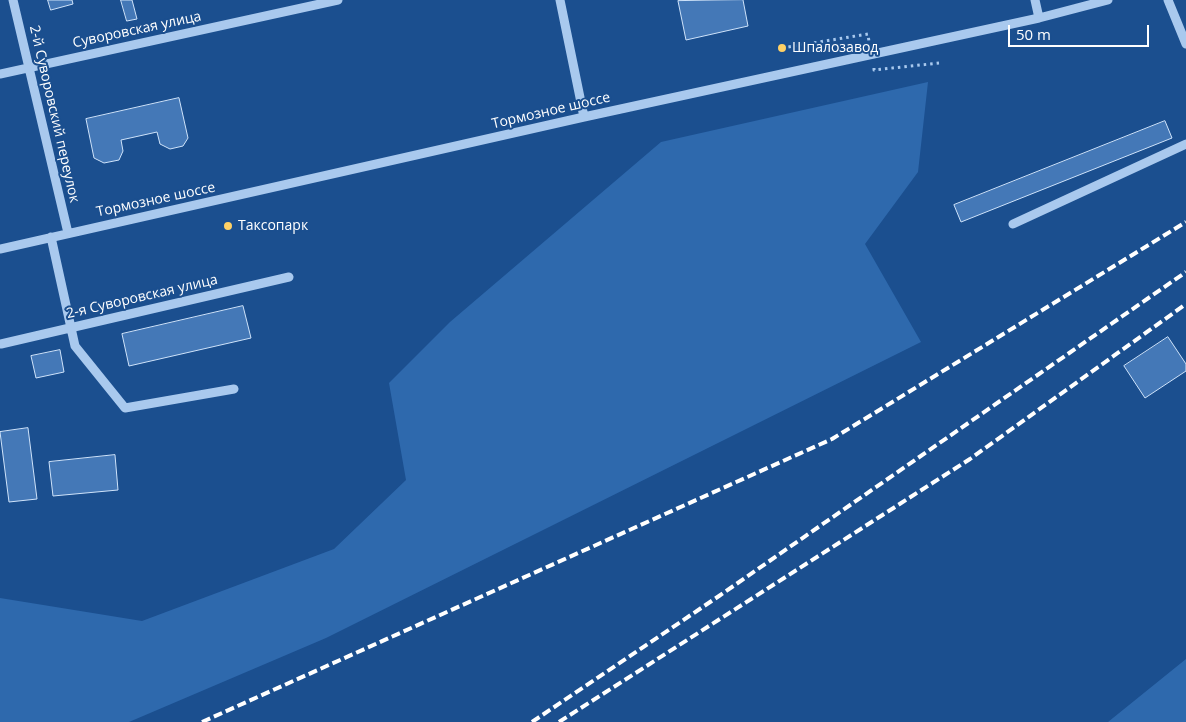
<!DOCTYPE html>
<meta charset="utf-8">
<style>
body{margin:0}
#map{position:relative;width:1186px;height:722px;overflow:hidden;background:#1b4f8f;font-family:"Open Sans",sans-serif}
canvas{display:block}
.scale{position:absolute;left:1008px;top:25px;width:141px;height:22px;box-sizing:border-box;border:2px solid #fff;border-top:0;padding-left:6px;font-size:15px;line-height:18px;white-space:nowrap;color:#fff;-webkit-text-stroke:4px #1b4f8f;paint-order:stroke}
</style>
<div id="map">
<canvas width="1186" height="722"></canvas>
<div class="scale">50 m</div>
</div>
<script>
const g = document.querySelector('canvas').getContext('2d');
g.lineJoin = 'round';
function fillPath(path, color) {
  g.fillStyle = color;
  g.fill(path, 'evenodd');
}
function strokePath(path, color, width, dash) {
  g.strokeStyle = color;
  g.lineWidth = width;
  g.lineCap = dash ? 'butt' : 'round';
  g.setLineDash(dash || []);
  g.stroke(path);
}
function write(font, color, halo, rows, align = 'center') {
  g.font = font + ' "Open Sans",sans-serif';
  g.lineWidth = 4;
  g.setLineDash([]);
  g.textBaseline = 'middle';
  g.strokeStyle = halo;
  g.fillStyle = color;
  for (const [text, x, y, turn = 0] of rows) {
    g.save();
    g.translate(x, y);
    g.rotate((+turn || 0) * Math.PI / 180);
    g.textAlign = isNaN(turn) ? turn : align;
    if (halo) g.strokeText(text, 0, 0);
    g.fillText(text, 0, 0);
    g.restore();
  }
}
fillPath(new Path2D(`
 M928,82L918,172L865,244L921,342L326,638L129,722H0V598L142,621L334,549L406,480L389,383L450,322L661,142Z
 M1186,659V722H1108Z`), '#2e69ad');
const building = new Path2D(`
 M48,0H72L73,4L51,10Z
 M121,0H132L137,19L127,21Z
 M743,0L748,26L686,40L678,1Z
 M179,98L188,138L183,146L170,149L160,144L157,132L121,140L123,151L119,160L104,163L94,158L86,119Z
 M1165,121L1172,138L961,222L954,205Z
 M243,306L251,338L129,366L122,334Z
 M1168,337L1186,364V371L1145,398L1124,366Z
 M60,350L64,372L36,378L31,356Z
 M28,428L37,499L9,502L0,432Z
 M115,455L118,490L53,496L49,462Z`);
fillPath(building, '#4478b7');
strokePath(building, '#cfe3fa', 1);
strokePath(new Path2D(`
 M782,48L868,34L869,42
 M874,68V70L939,63`), '#a9c9ee', 3, [2.5, 4]);
strokePath(new Path2D(`
 M13,0L68,233
 M560,0L584,117
 M1035,0L1039,18
 M1168,0L1186,44
 M0,74L338,0
 M1013,224L1186,144
 M51,237L75,346L125,408L234,389
 M0,249L584,117L1039,18L1108,0
 M1,344L289,277`), '#a9c9ee', 9);
strokePath(new Path2D(`
 M202,722L832,439L1186,222
 M532,722L719,596L1186,272
 M559,722L970,459L1186,304`), '#fff', 4, [9, 4]);
for (const [x, y, r, color] of [
 [782,48,5,"#ffd166"],
 [228,226,5,"#ffd166"]
]) {
  const dot = new Path2D();
  dot.arc(x, y, r, 0, 2 * Math.PI);
  g.fillStyle = color;
  g.fill(dot);
  strokePath(dot, '#1b4f8f', 2);
}
write('14px', '#fff', '#1b4f8f', [
 ["Суворовская улица",137,30,-12],
 ["Тормозное шоссе",551,111,-13],
 ["2-й Суворовский переулок",54,114,77],
 ["Тормозное шоссе",156,200,-12],
 ["2-я Суворовская улица",142,297,-13]
]);
write('14px', '#fff', '#1b4f8f', [
 ["Шпалозавод",792,48],
 ["Таксопарк",238,226]
], 'left');
</script>
